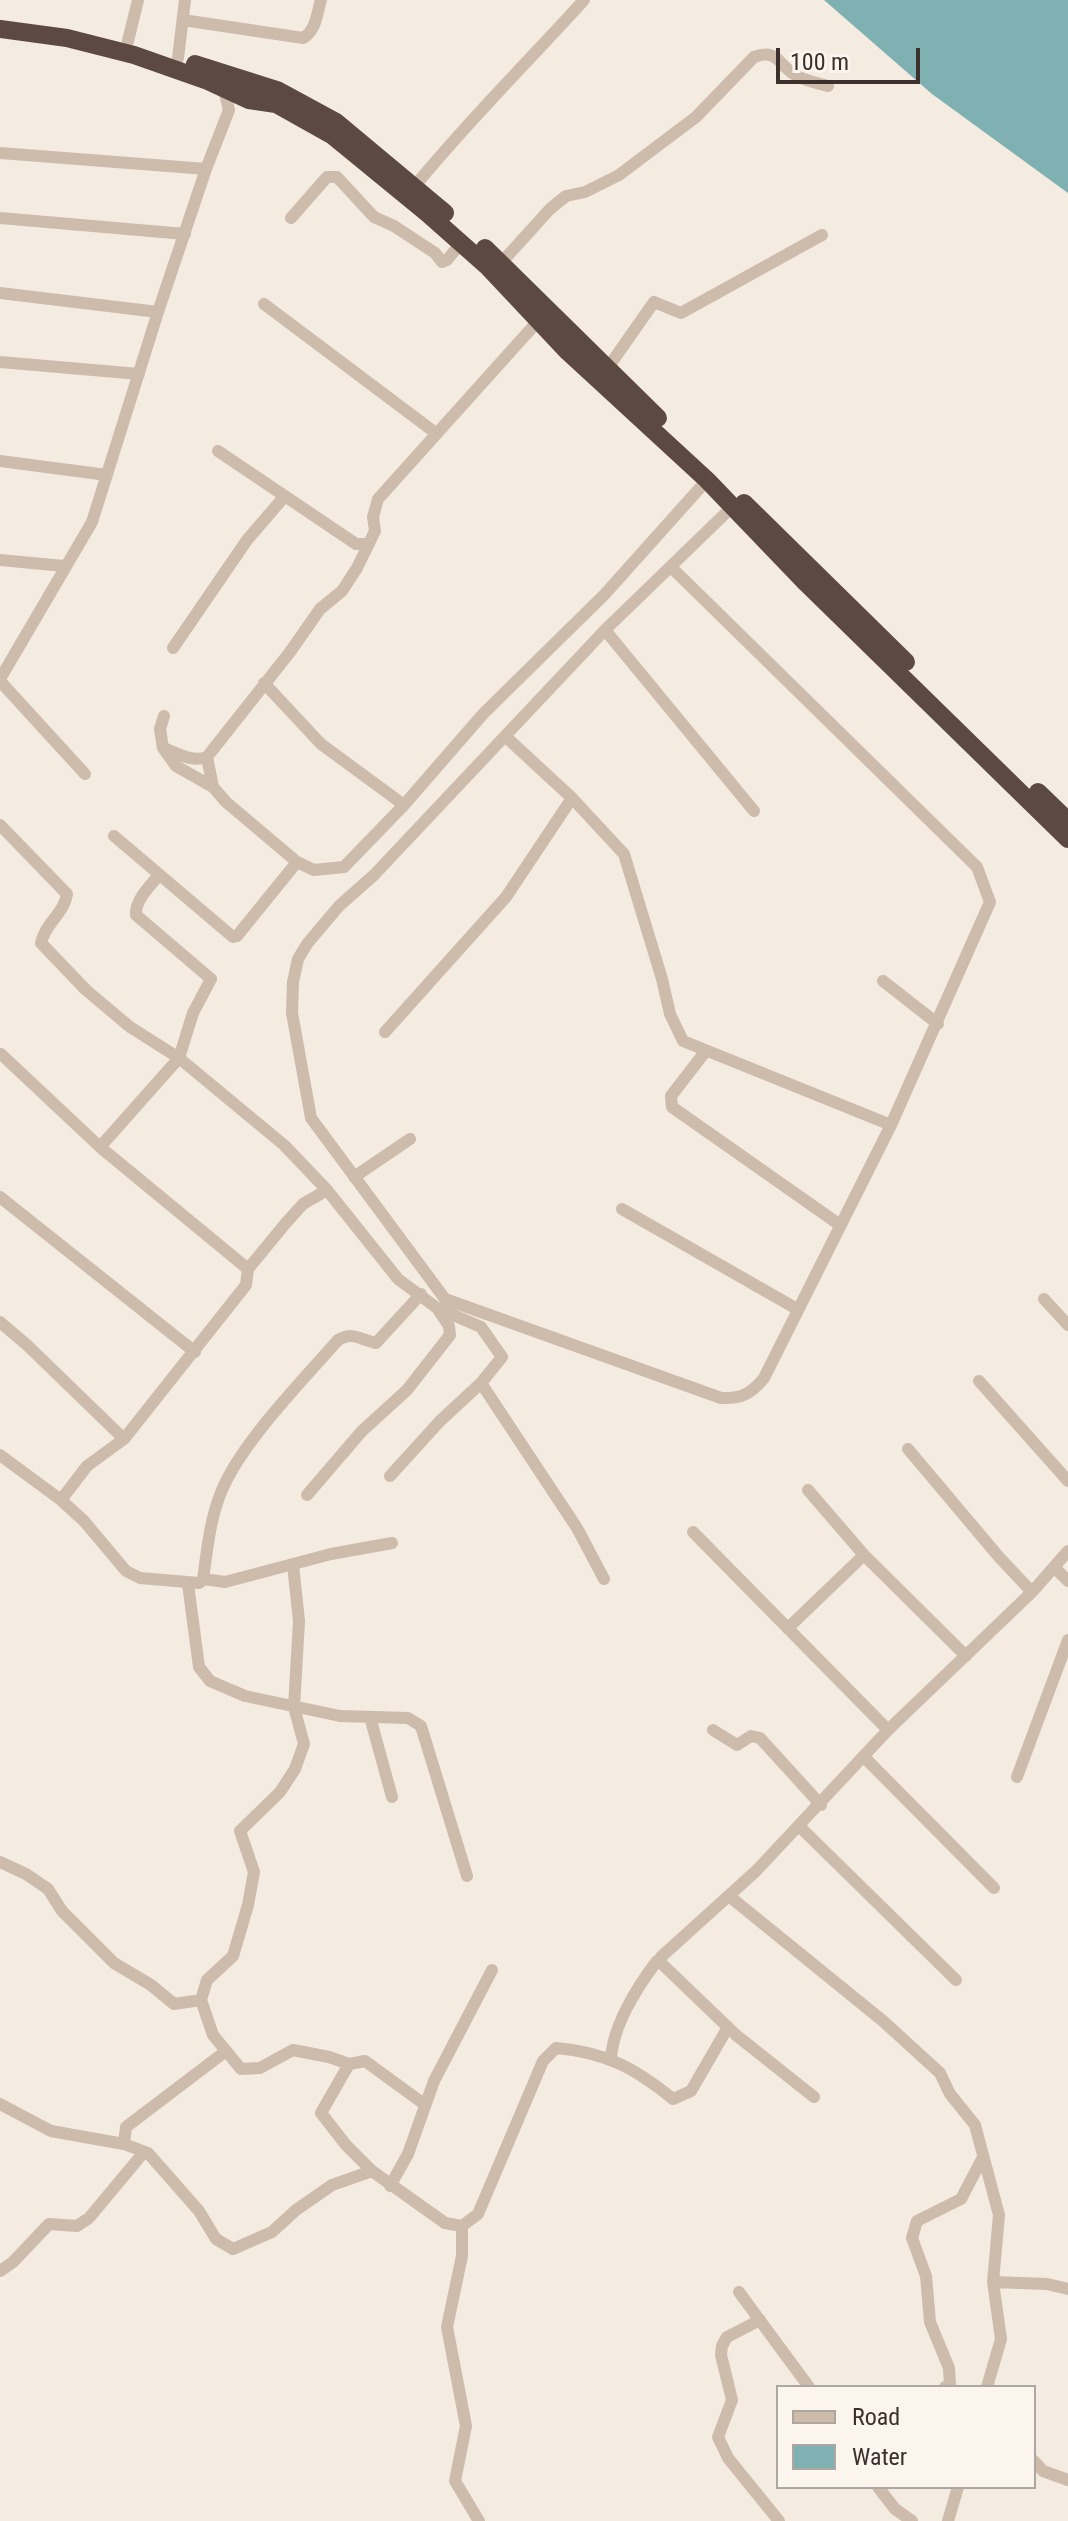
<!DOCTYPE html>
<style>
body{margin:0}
#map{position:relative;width:1068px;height:2521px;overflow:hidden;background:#f4ebe1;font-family:"Roboto Condensed",sans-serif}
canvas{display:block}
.legend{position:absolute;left:776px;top:2385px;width:260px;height:104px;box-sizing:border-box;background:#fbf5ee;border:2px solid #aea6a0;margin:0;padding:10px 14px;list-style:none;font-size:24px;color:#3b302b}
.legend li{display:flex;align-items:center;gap:16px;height:40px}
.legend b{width:40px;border:2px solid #aea6a0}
.scale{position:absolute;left:776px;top:48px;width:144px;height:36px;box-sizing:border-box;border:4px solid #3b302b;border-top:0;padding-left:10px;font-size:24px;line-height:28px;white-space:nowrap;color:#3b302b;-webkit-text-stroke:6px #fbf5ee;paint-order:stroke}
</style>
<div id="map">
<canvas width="1068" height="2521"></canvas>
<ul class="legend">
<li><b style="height:10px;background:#cdbbac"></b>Road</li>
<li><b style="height:22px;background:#7fb0b2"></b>Water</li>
</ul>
<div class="scale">100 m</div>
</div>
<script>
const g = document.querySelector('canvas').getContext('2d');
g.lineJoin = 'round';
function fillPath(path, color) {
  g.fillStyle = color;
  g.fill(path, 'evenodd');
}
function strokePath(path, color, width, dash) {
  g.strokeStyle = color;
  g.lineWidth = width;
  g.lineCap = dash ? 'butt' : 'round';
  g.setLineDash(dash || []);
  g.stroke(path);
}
fillPath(new Path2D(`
 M824,0H1068V193L932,94Z`), '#7fb0b2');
strokePath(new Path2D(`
 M183,20L303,38C316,31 317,13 321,0
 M128,41L138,0
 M178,58L185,0
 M0,153L206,169
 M415,186C468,121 528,62 584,0
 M0,218L185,234
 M291,218L327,177H337L374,217L394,226L435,253L442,262L447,260L461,243
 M501,263L550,209L566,196L585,192L619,175L696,117L754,57C779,48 778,66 797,76C806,81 818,83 828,86
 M0,293L158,312
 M264,304L437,434
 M0,362L139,374
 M607,369L654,302L681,313L822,235
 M218,451L356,544H369
 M0,461L107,475
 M0,560L64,566
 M671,567L977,867L990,902L891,1125L764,1378C751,1394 741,1399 721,1398L445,1299L311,1118L292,1013L293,982L298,959L307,944L339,906L374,875L605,630L731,508
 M605,630L754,811
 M173,648L247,540L284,497
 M0,679L92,522L158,312L206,169L229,110L224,89
 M0,681L85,774
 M264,683L321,744L404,805
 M164,716L160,729L163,748L176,766L213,787L226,802L297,862L314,870L344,867L404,805L483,714L605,594L707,480
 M506,737L572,798L624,854L662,979L670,1014L683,1041L891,1125
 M163,748C177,753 192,763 207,757L290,652L320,609L342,591L357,568L375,531L373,517L378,499L538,321
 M207,757L213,787
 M0,825L67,894C64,914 45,923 41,943L86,990L130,1027L179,1058L284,1145L327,1190L398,1279L437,1308L481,1327L502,1357L481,1383L577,1528L604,1579
 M114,836L233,937L237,936L297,862
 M883,981L938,1024
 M385,1032L506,897L572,798
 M705,1052L671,1096L672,1107L840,1225
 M1,1054L100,1147L248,1269
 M100,1147L179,1058L193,1013L211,979L136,915C135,900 150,886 159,875
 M354,1177L410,1139
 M0,1197L195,1352
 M622,1209L797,1309
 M1044,1299L1068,1325
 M0,1322L27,1345L124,1439
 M979,1381L1068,1481
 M908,1449L999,1557L1032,1592
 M0,1455L61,1500L84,1521L126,1571L140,1578L199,1583L203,1580C207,1550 210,1518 222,1490C242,1442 303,1380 338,1340C354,1331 360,1340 376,1343L421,1294
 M390,1476L440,1421L481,1383
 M808,1490L864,1555
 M307,1495L362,1431L407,1390L450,1335L449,1326L437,1308
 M61,1500L87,1466L124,1439L246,1285L248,1269L285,1224L303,1204L327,1190
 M693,1532L888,1730
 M293,1565L299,1621L294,1707L304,1744L295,1769L280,1792L240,1831L254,1872L248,1905L233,1956L207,1980L201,2000L213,2035L241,2069L260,2068L293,2050L329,2057L349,2064L321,2113L346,2145L372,2171
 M1054,1567L1068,1581
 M203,1579L225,1582L331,1554L392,1543
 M188,1584L199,1667L210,1681L245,1696L340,1716L408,1718L421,1726L467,1876
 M789,1627L864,1555L966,1656
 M370,1717L392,1797
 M713,1730L737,1745L751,1736L760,1738L821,1805
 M864,1757L994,1888
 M1017,1777L1068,1640
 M800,1827L956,1980
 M0,1862L26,1874L48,1889L62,1911L114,1963L151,1985L174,2004L201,2000
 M729,1896L883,2021L940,2073L950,2094L975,2125L999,2215L993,2282L1001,2339L987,2387
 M611,2060C612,2027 637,1987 657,1961L660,1962
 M349,2064L365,2061L424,2104
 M814,2097L736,2035L660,1962L661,1957L756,1871L888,1730L1032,1592L1068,1551
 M0,2104L51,2131L124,2144L148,2153L199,2211L216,2239L233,2249L272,2232L296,2210L332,2185L372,2171L445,2223L462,2226L478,2214L543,2061L556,2048C605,2052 635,2068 673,2099L691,2091L728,2027
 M124,2144L126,2127L226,2051
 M390,2186L408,2154L434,2081L492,1970
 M462,2226V2256L447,2327L466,2426L455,2481L479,2521
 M0,2271L13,2262L49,2224L77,2226L89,2218L144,2152
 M993,2282L1047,2284L1068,2289
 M739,2292L809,2387
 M760,2320L727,2337L722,2346L721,2355L732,2400L718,2437L728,2458L779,2521
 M945,2387L950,2386L949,2368L930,2322L926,2276L912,2238L917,2221L961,2199L982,2159
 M1034,2461L1043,2471L1068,2480
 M878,2487L895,2509L912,2521
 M948,2521L958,2487`), '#cdbbac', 12);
strokePath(new Path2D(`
 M0,29L67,38L134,55L208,81L249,100L276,104L333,136L427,213L488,267L568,352L707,480L804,581L1068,839
 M195,64L277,90L336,122L445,213
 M485,248L658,418
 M744,503L906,662
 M1038,792L1068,821`), '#5c4a42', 18);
</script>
